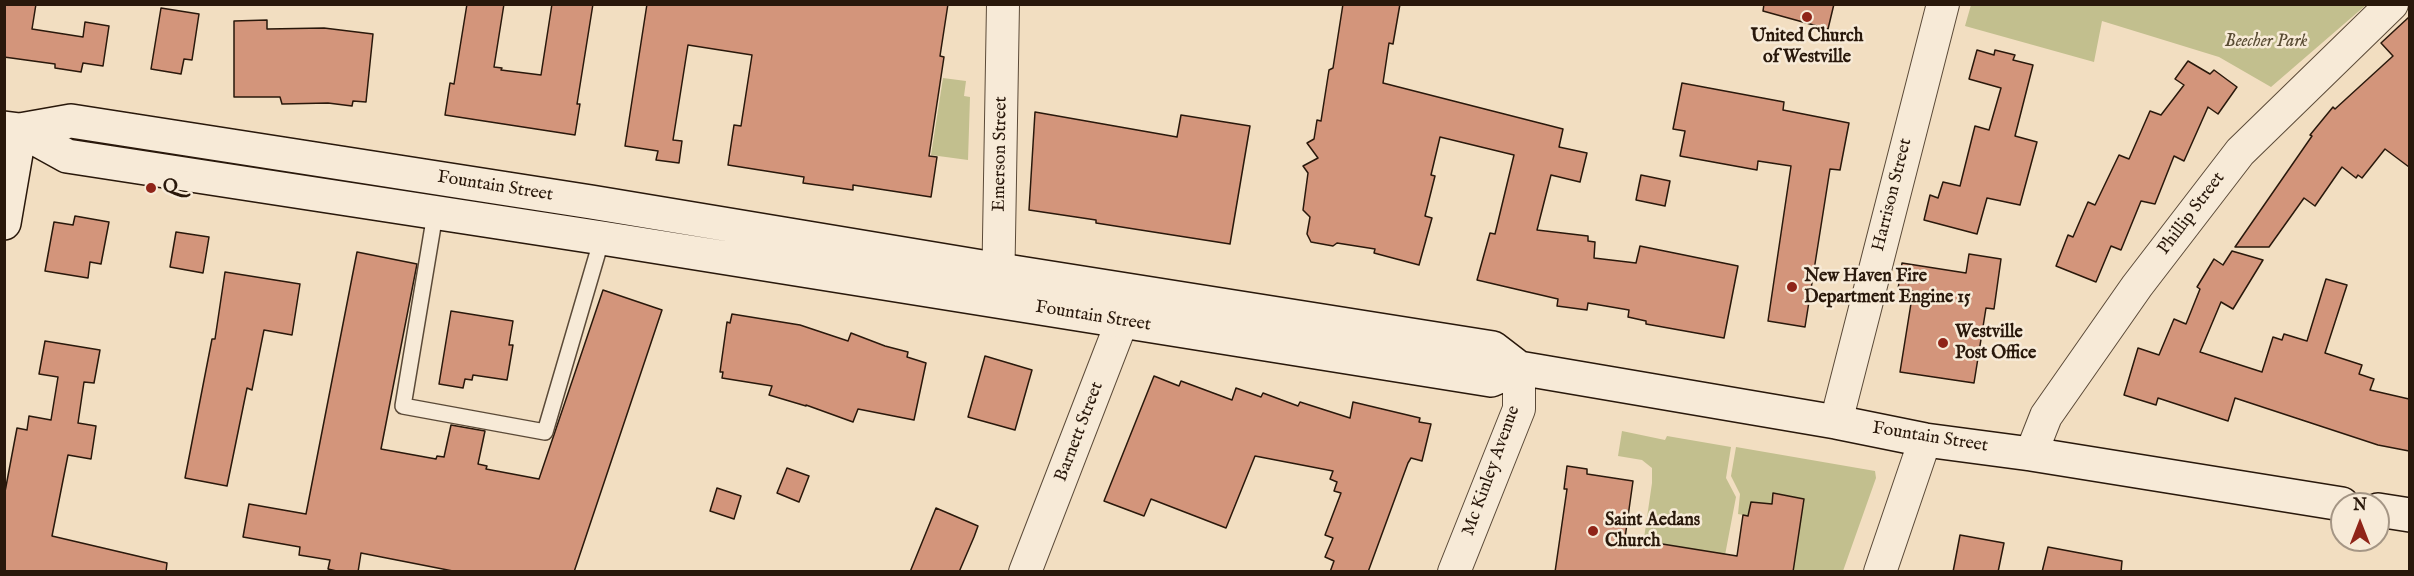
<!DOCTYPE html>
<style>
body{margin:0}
#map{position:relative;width:2414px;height:576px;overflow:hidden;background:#f2dec1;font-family:"IM FELL English",serif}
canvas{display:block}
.frame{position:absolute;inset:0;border:6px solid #29180b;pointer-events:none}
.north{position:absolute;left:2330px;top:492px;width:60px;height:60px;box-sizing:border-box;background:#f7ead7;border:2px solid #a59685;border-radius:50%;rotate:0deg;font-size:16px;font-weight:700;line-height:24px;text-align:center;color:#29180b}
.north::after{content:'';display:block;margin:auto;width:21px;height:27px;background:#8f2418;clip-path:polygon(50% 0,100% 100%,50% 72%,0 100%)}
</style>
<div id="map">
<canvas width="2414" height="576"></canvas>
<div class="frame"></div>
<div class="north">N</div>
</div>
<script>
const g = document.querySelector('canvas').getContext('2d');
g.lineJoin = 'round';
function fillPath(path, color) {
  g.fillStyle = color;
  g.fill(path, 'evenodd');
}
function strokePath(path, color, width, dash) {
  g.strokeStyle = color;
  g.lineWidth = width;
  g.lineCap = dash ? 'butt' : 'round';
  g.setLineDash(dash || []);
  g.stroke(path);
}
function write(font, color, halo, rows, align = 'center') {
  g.font = font + ' "IM FELL English",serif';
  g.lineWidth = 5;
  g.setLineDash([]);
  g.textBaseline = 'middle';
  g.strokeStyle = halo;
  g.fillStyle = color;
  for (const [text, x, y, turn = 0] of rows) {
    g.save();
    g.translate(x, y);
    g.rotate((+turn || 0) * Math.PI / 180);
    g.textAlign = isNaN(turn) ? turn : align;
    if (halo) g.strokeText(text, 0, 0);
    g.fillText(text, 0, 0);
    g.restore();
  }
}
fillPath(new Path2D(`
 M1971,5V4L2366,5L2271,87L2219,57L2102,21L2094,62L1965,26Z
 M943,78L966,81L964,96L970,97L968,160L931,155Z
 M1622,431L1665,440L1667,436L1731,447L1726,478L1736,497L1722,571L1721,554L1659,543L1642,552L1652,483V468L1642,460L1618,456Z
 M1736,447L1875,471L1876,478L1843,571H1793L1804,499L1774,493L1772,504L1751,502L1748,516L1738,514L1740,494L1731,476Z`), '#c2bf8e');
const building = new Path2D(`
 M4,4H36L32,29L83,37L85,22L109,26L103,66L83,63L81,72L55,68V64L4,57Z
 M467,4H504L494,67L502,68L501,70L541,75L552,4H593L577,104H580L575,135L445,115L450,83L454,84Z
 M647,4H948L940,56L944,57L929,156L937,157L931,197L853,185V190L803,183L804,177L728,165L734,125L741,126L752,55L688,45L673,140L682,141L679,163L656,160L658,151L625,146Z
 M1343,4H1400L1393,44L1389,43L1383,83L1563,129L1559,147L1587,153L1580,182L1551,175L1537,230L1588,236V241L1595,242L1594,258L1636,263L1640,246L1738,266L1724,338L1646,324V321L1628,317L1629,310L1588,303L1587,310L1557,306L1558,299L1477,280L1490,233L1495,234L1514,155L1440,137L1431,175L1435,176L1425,216L1432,218L1419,265L1374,253L1375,249L1337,243L1333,246L1311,242L1307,234L1310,217L1303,210L1308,173L1303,166L1318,158L1307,143L1314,139L1317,120L1321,121L1329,70L1333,68Z
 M1764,4H1834L1828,29L1763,11Z
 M161,8L199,14L192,60L184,59L181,74L151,69Z
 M2409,17V167L2385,149L2362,178L2358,175L2356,178L2342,167L2315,206L2304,198L2269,247H2235L2312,136L2310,135L2333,107L2335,109L2393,56L2381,43Z
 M267,20V29L324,28L373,34L366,102L353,101L352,106L328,103L282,104L280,97H234V21Z
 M1977,50L1994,55L1995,50L2015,55L2013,60L2033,65L2015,136L2037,142L2020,205L1987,198L1977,234L1924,220L1930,195L1938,198L1943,182L1960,186L1975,126L1989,130L2001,88L1969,79Z
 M2188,61L2210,74L2214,70L2237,87L2218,114L2208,107L2184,161L2174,156L2155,204L2141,201L2121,250L2111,246L2096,282L2056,266L2068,235L2073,237L2088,202L2095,205L2119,155L2129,159L2150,111L2161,115L2184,85L2175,79Z
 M1682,83L1784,102L1783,110L1849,123L1840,170L1830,169L1805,327L1768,321L1791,166L1758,161L1757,170L1680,156L1685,131L1673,129Z
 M1035,112L1177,137L1181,115L1250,126L1230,244L1096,223V220L1029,210Z
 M1641,175L1670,181L1665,206L1636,200Z
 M75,216L109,222L101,264L90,262L88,278L45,271L54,222L73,225Z
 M176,232L209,237L203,273L170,267Z
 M2232,251L2263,260L2233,309L2221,302L2200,352L2262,372L2273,337L2282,340L2284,334L2307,341L2326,279L2347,285L2325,353L2362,365L2359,374L2374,379L2370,390L2409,399V451L2378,445L2235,398L2228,421L2158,398L2156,405L2124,395L2138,348L2159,355L2174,319L2186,324L2200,289L2197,287L2214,259L2223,265Z
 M357,252L417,264L381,449L436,459L437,456L444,457L451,425L485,431L478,464L487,466L486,469L539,479L603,290L662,310L574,572H458L361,553L358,572H341L328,569L330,560L299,555L300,547L243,537L249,504L306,514Z
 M1969,254L2001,259L1994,309L1986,308L1974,383L1900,372L1913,291L1898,289L1902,263L1966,273Z
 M225,272L300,284L292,335L264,330L252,390L247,388L227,486L185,478L212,339H215Z
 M451,311L513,321L509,345H513L507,380L473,375L472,380L465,379L463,388L439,384Z
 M732,314L800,325L848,341L851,333L885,346L908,352L907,357L926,363L914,420L858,409L853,422L806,405V406L769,395L772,386L722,378L723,372H720L727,322L730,323Z
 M45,341L100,350L94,383L84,382L78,423L96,426L91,459L68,455L52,536L167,563L166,572H4V497L17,428L27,430L29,416L51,420L58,377L39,374Z
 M985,356L1032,370L1015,430L968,417Z
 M1154,376L1179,386L1181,381L1232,400L1236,388L1261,397L1263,393L1298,406L1300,402L1350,418L1353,402L1420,418L1419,422L1431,424L1422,461L1411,458L1408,463L1368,572H1330L1334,561L1325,557L1333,538L1325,535L1341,493L1334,491L1337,482L1330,479L1333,471L1255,456L1226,528L1151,499L1144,516L1104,501Z
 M1567,466L1587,469V474L1633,481L1625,538L1737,556L1743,515L1748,516L1751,502L1772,504L1773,493L1804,499L1793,572H1555L1567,489H1564Z
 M787,468L809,476L799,502L777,493Z
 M717,488L741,496L734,519L710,511Z
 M936,508L978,526L974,537L959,572H910Z
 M1960,535L2004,543L1998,572H1953Z
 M2048,547L2122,561L2121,572H2042Z`);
fillPath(building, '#d3957b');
strokePath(building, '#29180b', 1.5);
const lane = new Path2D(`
 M435,214L403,406L545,432L602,238`);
const street = new Path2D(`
 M998,296L1003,4
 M1836,422L1943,4
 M2031,454L2046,416L2137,286L2240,152L2392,4
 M1025,572L1131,298
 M1454,572L1519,409V368
 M1880,572L1925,440`);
const secondary = new Path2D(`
 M4,128L20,130L71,121L591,202L1000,270L1493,348L1519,368L1836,422L1925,440L2031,454L2342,504
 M20,130L67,156L602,238L1491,380L1519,368
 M4,223L20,130
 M2378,510L2410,515`);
strokePath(lane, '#5b4a38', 18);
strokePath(street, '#5b4a38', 34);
strokePath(secondary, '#29180b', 36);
strokePath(lane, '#f7ead7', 15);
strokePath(street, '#f7ead7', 32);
strokePath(secondary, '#f7ead7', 33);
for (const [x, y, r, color] of [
 [1807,17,6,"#8f2418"],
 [151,188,6,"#8f2418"],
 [1792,287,6,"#8f2418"],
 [1943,343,6,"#8f2418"],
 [1593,531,6,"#8f2418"]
]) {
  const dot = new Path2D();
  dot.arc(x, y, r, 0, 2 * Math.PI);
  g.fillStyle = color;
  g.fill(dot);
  strokePath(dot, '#f7ead7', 2);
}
write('bold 18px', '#29180b', '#f7ead7', [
 ["United Church",1807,37,"center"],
 ["of Westville",1807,58,"center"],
 ["Q",163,188],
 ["New Haven Fire",1804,277],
 ["Department Engine 15",1804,298],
 ["Westville",1955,333],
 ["Post Office",1955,354],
 ["Saint Aedans",1605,521],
 ["Church",1605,542]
], 'left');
write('italic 18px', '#574a32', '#f7ead7', [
 ["Beecher Park",2266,42]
]);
write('18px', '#29180b', '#f7ead7', [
 ["Emerson Street",1001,154,-89],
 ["Fountain Street",495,187,9],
 ["Harrison Street",1893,195,-76],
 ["Phillip Street",2192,214,-53],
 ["Fountain Street",1093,317,9],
 ["Barnett Street",1080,432,-69],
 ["Fountain Street",1930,438,9],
 ["Mc Kinley Avenue",1492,471,-70]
]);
</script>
